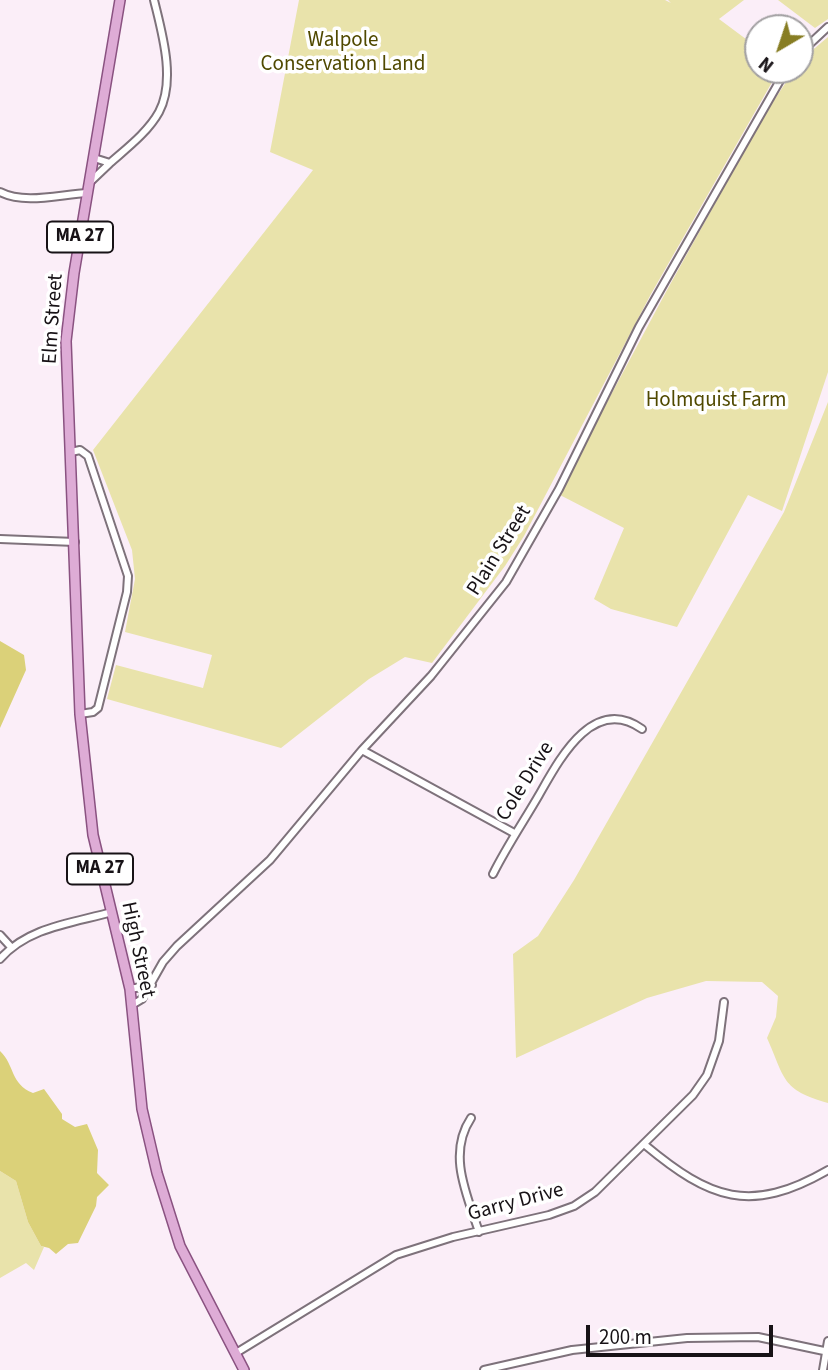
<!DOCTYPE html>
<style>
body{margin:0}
#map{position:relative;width:828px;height:1370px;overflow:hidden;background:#fbeef8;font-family:"Source Sans 3",sans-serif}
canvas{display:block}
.north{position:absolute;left:744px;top:14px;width:70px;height:70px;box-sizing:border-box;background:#fff;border:2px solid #a2a0a2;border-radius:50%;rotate:219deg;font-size:19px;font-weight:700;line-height:28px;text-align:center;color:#171216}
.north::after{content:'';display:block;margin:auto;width:24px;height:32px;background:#877d23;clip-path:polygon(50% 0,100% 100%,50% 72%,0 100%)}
.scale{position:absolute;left:586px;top:1325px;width:187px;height:32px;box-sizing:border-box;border:4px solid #171216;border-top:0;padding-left:9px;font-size:21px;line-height:24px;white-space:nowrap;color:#171216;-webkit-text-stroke:5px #fff;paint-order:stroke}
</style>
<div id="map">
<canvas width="828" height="1370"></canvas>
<div class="north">N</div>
<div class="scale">200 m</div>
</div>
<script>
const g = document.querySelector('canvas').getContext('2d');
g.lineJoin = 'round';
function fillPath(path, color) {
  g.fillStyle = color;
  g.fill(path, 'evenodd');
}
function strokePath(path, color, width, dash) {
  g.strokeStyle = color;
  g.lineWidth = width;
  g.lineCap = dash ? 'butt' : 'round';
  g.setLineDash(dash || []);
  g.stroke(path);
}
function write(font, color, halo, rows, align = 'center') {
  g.font = font + ' "Source Sans 3",sans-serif';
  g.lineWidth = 7;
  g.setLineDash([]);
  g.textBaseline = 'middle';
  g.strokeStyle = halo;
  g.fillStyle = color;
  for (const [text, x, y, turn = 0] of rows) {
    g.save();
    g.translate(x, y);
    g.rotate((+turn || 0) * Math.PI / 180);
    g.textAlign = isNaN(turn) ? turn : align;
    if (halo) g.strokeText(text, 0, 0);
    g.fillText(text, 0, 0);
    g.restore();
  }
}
fillPath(new Path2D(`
 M299,0H665L671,3L668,0H744L719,19L758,48V70H779L651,294L524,536L505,566L432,663L405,657L369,679L281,748L107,699L116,665L203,688L212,655L125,632L135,579L132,550L93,450L313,170L270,152Z
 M778,0H828V19L815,28Z
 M828,37V372L782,511L748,495L677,627L611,609L594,599L624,528L558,494L667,290L763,117L794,70H800L802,59Z
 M828,402V1103C781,1090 785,1078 767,1038L776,1017L778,996L762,982L706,981L647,998L516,1058L513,954L538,936L574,880L784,512Z
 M0,1171L16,1181L28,1222L41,1246L44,1247L34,1270L26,1263L0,1278Z`), '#e9e3ab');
fillPath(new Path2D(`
 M0,641L24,655L26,670L0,728Z
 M0,1051C15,1065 10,1084 33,1093L44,1089L62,1114V1119L75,1127L87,1124L98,1150L97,1173L109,1185L97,1197L96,1206L78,1243L68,1244L56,1254L49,1248L41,1246L28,1222L16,1181L0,1171Z`), '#dbd179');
const minor = new Path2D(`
 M800,53L828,27
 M94,158L110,163C127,148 148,132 159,112C176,80 162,33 154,0
 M90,182L110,163
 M0,192C25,205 61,194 88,193
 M71,452L80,450L88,456L128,576L127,592L98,708L93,712L80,714
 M0,539L75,542
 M362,750L514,833
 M493,874C507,846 524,821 539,795C559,760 593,694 642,729
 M0,935L11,947
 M0,959C28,927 73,923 112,912
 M130,989L152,985
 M132,1005L142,999L163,962L177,946L270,860L362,750L431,676L506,582L559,489L639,327L786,70
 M471,1118C447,1154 467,1195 479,1232
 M645,1145C710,1199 750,1215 828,1170
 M236,1353L396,1255L453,1237L549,1215L574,1206L595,1192L693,1095L707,1075L719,1041L724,1002
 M484,1370L572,1350L687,1338L758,1337L824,1351
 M823,1370L828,1341`);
const primary = new Path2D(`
 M120,0L74,273L66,341L80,714L93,835L130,989L142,1109L157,1173L180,1246L244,1370`);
strokePath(minor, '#7e727b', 10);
strokePath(primary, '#8a5281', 12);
strokePath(minor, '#fff', 6);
strokePath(primary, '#deacd6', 9);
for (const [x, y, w] of [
 [80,237,66],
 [100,869,66]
]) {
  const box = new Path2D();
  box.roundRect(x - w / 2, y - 15.5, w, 31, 5);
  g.fillStyle = '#fff';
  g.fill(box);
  strokePath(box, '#171216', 2);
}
write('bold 19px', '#171216', null, [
 ["MA 27",80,237],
 ["MA 27",100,869]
]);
write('21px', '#504900', '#fff', [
 ["Walpole",343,41],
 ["Conservation Land",343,65],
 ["Holmquist Farm",716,401]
]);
write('21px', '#171216', '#fff', [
 ["Elm Street",54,319,-86],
 ["Plain Street",500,551,-58],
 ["Cole Drive",526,782,-58],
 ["High Street",137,950,78],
 ["Garry Drive",516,1203,-15]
]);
</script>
